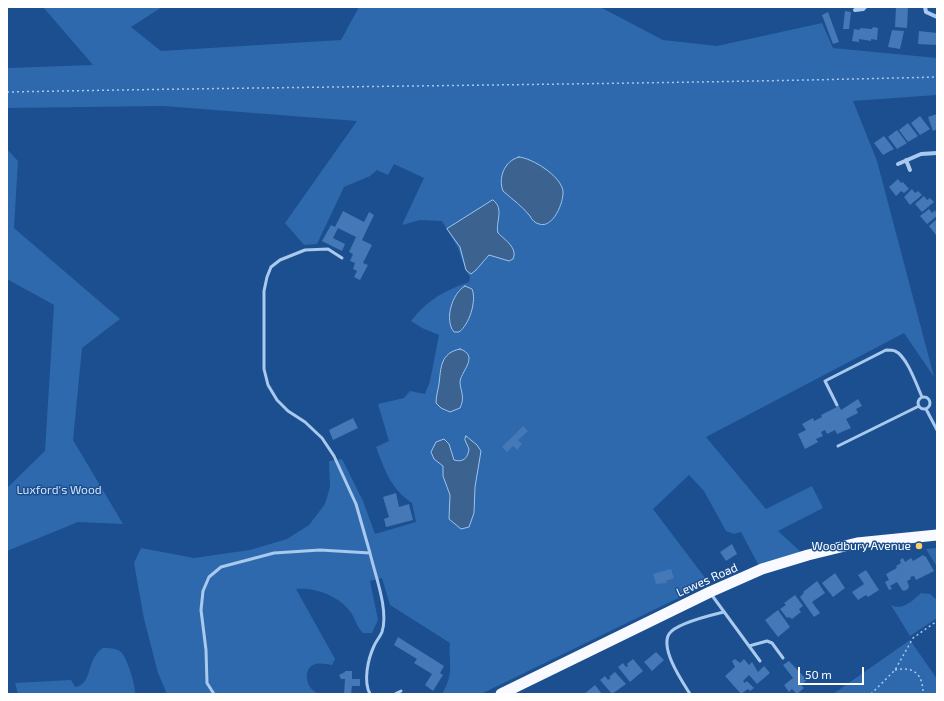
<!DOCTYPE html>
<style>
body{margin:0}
#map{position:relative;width:944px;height:701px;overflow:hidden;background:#1b4f8f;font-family:"Exo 2",sans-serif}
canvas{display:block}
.frame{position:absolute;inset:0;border:8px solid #fff;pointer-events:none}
.scale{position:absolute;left:798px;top:667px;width:66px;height:18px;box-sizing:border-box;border:2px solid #fff;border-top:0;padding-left:5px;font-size:12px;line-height:14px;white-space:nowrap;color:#fff;-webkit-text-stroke:3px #1b4f8f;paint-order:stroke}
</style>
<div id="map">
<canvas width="944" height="701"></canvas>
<div class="frame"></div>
<div class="scale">50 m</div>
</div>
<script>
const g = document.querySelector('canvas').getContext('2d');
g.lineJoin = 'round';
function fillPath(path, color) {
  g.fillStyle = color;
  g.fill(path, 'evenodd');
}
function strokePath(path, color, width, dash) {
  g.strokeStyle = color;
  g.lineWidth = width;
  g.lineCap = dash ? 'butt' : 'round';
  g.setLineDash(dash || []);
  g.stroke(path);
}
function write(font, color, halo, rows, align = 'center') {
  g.font = font + ' "Exo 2",sans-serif';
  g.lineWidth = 3;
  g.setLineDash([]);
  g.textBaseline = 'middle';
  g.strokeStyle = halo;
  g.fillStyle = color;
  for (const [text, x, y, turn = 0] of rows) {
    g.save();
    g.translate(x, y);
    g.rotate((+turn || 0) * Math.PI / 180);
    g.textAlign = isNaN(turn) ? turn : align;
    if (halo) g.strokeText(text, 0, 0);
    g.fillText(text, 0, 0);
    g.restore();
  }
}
fillPath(new Path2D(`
 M43,7H162L131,27L161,51L341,40L359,7H600L663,40L717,46L822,23L833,48L937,58V95L853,101L877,161L934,377L904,333L706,437L766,509L812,486L823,508L778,531L802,553L759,566L741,532L734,534L726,531L704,491L689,475L653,509L709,583L481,694H442C455,671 448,666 450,643L390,605L382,578L370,581L378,620L372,633H363C356,626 355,617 349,610C337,595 314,587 296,589L335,659L332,665C326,664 318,662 313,665C302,671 307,690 318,693C323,694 329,693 334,694H167L158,673L144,619L134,563L141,548L194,558L250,550L287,539L309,525L325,504L330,487L329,461L342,459L363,501L375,534L416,522L412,503C390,488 385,470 376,447L389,441L378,404L404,398L410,391L425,394L430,381L439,335L422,328L411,321C426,301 445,290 469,282L470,277L466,271L458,248L442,221L420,220L402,225L424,178L394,164L388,175L377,170L370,176L344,187L317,244L304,245L285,223L357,121L163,106L7,108V68L93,65ZM509,162L555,177C566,191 562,210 549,223L542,225L535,222L517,201L509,196L501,177Z
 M7,149L18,161L14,228L120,319L82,348L73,440L123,524L78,522L7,551V488L45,451L54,305L7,279Z
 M937,548V567L926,549Z
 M921,593L930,594L937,600V618L910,636L891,605C903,611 912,601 921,593Z
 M910,640L937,679V694H833Z
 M103,648C109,648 116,648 121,652C127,658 136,686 135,694H18L15,683L71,680L75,687C93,685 86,658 103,648Z`), '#2e69ad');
const water = new Path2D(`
 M519,157C532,158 561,176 563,191C564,202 553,229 539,224C535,223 532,220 530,216C522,206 513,200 503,191C498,178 504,161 519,157Z
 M493,200C505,209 495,222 498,233C505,240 518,248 513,259L509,261L489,255L476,270L471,274L466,270L460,247L447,229Z
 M465,286L472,289C477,301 469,325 459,332H454C444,320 452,293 465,286Z
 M460,349C481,356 459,373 460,383C461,392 465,398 460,408L450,412L441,408L436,403C436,396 438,390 439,384C441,368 440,353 460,349Z
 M466,436L477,445L481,451L475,487L474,513L469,527L461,529L449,519L450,495L443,476V466L434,459L431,452L436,442L444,439L449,444L454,460C464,463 468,457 469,449L465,440Z`);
fillPath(water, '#3c6290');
strokePath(water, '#9cc4f0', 1);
fillPath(new Path2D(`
 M896,7H908L907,28L895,27Z
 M845,11L851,12L849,29H843Z
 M828,12L839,42L833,44L822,15Z
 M873,27L878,28L877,40L871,39V41L859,39V42L852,41L854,29L860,30V28L872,29Z
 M892,30L904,31L900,49L888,47Z
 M919,31L937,33V45L918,44Z
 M937,114V129L933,131L928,117Z
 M920,116L930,129L920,135L911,123Z
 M908,123L918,136L908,142L899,130Z
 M897,130L907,143L897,149L888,137Z
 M884,136L894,149L883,155L874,143Z
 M898,179L901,183L903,182L909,189L904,193L901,191L896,196L889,187Z
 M912,189L915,193L918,191L922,195L910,205L904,197Z
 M924,196L927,200L930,198L934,202L922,212L915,204Z
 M929,209L932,213L935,210L937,216L927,224L920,216Z
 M343,211L364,222L369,212L374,215L362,240L372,245L363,263L368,265L360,280L354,277L357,271L353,269L355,263L350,261L353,254L349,252L356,237L338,228L333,238L345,244L342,251L322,241L331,225L335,227Z
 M937,219V234L936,235L929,226Z
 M858,399L862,406L856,409L858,413L846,419L851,428L837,434L835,430L827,434L825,430L821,432L823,436L816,439L818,442L805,449L798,434L806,430L802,424L813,418L814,421L822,417L821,415L839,406L841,410Z
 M353,418L358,428L333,440L329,430Z
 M523,426L528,431L518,440L522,444L517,450L513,446L507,452L502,447Z
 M396,493L399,507L409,504L413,520L386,527L384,519L389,517L383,497Z
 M732,544L737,554L726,561L720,552Z
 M923,555L926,557L934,571L916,580L914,576L910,577L911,579L907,581L909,586L908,589L904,591L902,590L897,582L890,586L892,589L889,590L885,582L889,580L886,574L897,568L896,566L901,563L900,560L903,558L905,562L911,558L913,561Z
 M671,569L674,578L666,581L667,583L656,584L653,574Z
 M866,570L879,590L868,597L866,595L858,600L852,592L864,584L858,575Z
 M835,573L845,588L833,597L822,583Z
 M817,581L825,593L812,602L820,613L814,617L800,597L804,593L803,592Z
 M795,595L803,606L799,609L801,612L792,619L789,617L787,618L780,609L786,605L784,603Z
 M778,610L790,627L778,637L765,620Z
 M398,637L444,666L440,673L443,675L433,691L425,685L432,674L414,663L417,659L394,645Z
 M656,652L664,660L652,671L644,662Z
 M633,659L643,671L630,682L618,667L623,663L626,667L628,666L627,664Z
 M735,659L740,663L744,659L749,665L752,662L758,672L764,666L770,673L757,684L749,675L743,681L745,683L747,681L754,688L750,691L748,689L741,694L725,676L735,667L732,661Z
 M789,661L807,680L801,685L804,688L797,694L792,689L789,692L784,685L793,678L783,665Z
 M345,671H352V679H360V686H352L351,694H344L345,679H341L339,675L345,672Z
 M615,672L626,684L612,694L600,680L605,676L608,680L611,678L609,677Z
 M595,685L602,694H584Z`), '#4478b7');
strokePath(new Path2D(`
 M7,92C317,86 627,85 937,77
 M895,670C914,666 923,674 923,694
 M871,694L895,670L913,638L937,621`), '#a9c9ee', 1.5, [2, 3]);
strokePath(new Path2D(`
 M342,258L328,249L305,250L280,260L271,267L267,277L264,291V369L268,385L277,400L288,411L305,422L322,438L334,456L356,504L370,553
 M918 403a6 6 0 1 1 12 0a6 6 0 1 1-12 0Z
 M837,405L825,381L886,350C889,350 893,350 895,351C907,356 917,386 922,397
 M926,409L937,430
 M838,446L919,406
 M711,594L760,661
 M749,646L767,641L772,643L783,658
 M214,694L207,683L206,650L201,610L203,591L209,577L221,567L274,553L320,550L370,553C375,575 389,610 382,632C380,637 376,641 374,646C368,659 363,681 370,694
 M395,694L401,691
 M690,694C682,681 660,649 669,634C676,623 712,615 724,612`), '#a9c9ee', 3);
strokePath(new Path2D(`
 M925,7L926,12L937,17
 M855,10L863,9L865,7
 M906,160L910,170
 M898,164L921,154L937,153`), '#a9c9ee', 4);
strokePath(new Path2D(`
 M501,694L710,592L762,569L808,555L857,543L937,535`), '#f8faff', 11);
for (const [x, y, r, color] of [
 [919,546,4,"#ffd166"]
]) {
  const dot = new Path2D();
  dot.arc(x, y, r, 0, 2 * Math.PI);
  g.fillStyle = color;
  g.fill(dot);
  strokePath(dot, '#1b4f8f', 1.5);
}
write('12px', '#cfe3fa', '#1b4f8f', [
 ["Luxford's Wood",59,490]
]);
write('12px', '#fff', '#1b4f8f', [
 ["Woodbury Avenue",911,546]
], 'right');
write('12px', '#fff', '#1b4f8f', [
 ["Lewes Road",707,580,-24]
]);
</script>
